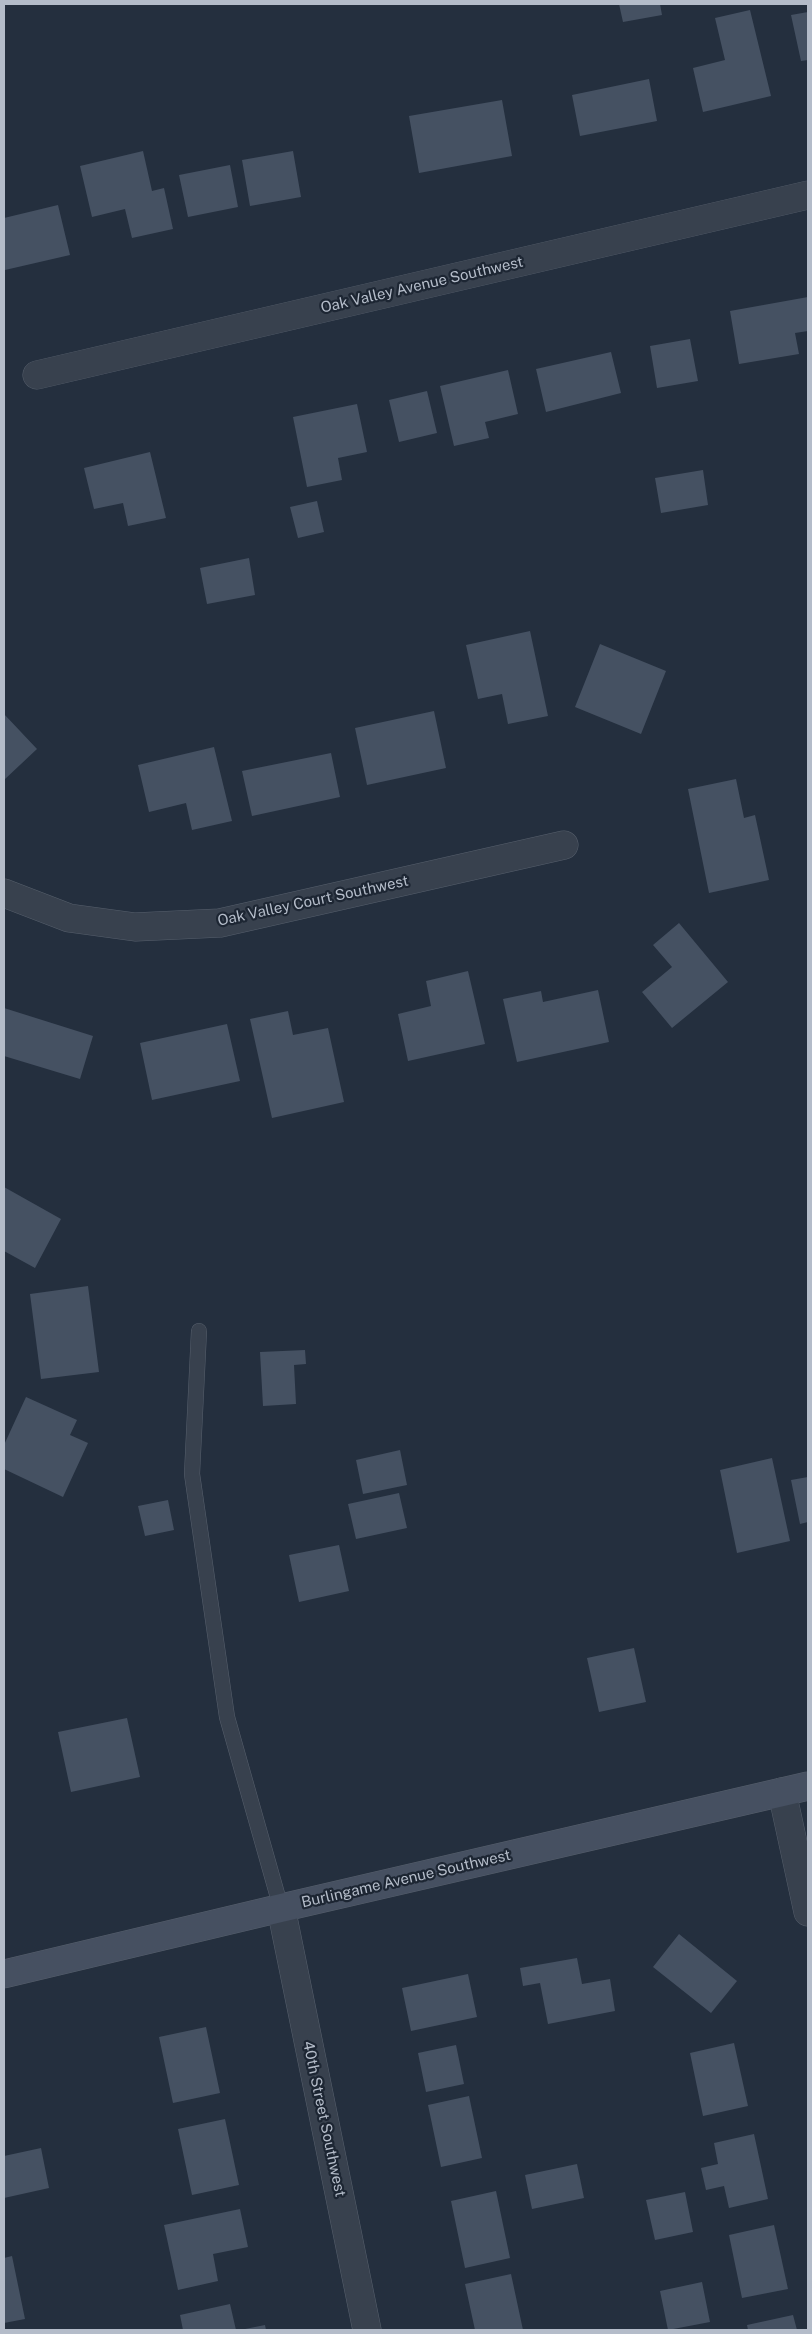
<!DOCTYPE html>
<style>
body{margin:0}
#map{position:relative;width:812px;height:2334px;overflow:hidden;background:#242f3e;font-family:"Public Sans",sans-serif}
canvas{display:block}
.frame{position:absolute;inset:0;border:5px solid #b4bcc9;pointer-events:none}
</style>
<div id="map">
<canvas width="812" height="2334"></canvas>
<div class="frame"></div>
</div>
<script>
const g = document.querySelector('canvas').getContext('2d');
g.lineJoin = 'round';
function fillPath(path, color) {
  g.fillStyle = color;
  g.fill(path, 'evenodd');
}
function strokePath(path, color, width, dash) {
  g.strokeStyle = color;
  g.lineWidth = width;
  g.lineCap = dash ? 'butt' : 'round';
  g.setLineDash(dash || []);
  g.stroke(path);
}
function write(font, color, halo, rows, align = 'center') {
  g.font = font + ' "Public Sans",sans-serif';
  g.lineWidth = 4.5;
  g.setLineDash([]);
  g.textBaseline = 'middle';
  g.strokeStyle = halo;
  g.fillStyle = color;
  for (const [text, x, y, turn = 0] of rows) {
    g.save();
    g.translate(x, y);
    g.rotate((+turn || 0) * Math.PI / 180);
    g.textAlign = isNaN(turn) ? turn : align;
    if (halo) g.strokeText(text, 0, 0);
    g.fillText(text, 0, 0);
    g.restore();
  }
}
fillPath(new Path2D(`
 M619,4H660L662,15L623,22Z
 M750,10L771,96L703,112L693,68L725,60L715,18Z
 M808,12V60L801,61L791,15Z
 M649,79L657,121L580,136L572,95Z
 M502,100L512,156L419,173L409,116Z
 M143,151L152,191L164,188L173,229L132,238L125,209L92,217L80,166Z
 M293,151L301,197L250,206L242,160Z
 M230,165L238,207L188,217L179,175Z
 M58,205L70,255L5,270L4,218Z
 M808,297V331L795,333L799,354L739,364L730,311Z
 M690,339L698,381L657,388L650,346Z
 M611,352L621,393L546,412L536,369Z
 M508,370L518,414L485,422L489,438L454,446L440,386Z
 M427,391L437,433L399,442L389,400Z
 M357,404L367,452L338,458L342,480L307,487L293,417Z
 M150,452L166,518L128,526L123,503L94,509L84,468Z
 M703,470L708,505L661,513L655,478Z
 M317,501L324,532L298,538L290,507Z
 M249,558L255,595L207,604L200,568Z
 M530,631L548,716L508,724L502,694L478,699L466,645Z
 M600,644L666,671L641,734L575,707Z
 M434,711L446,768L367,785L355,728Z
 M4,714L37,749L4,780Z
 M214,747L232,821L192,830L186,803L149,812L138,765Z
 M331,753L340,797L252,816L242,771Z
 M736,779L744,818L755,815L769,880L709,893L688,789Z
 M679,923L728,982L672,1028L642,992L672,967L653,945Z
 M468,971L485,1044L408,1061L398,1014L431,1006L426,981Z
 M598,990L609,1042L517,1062L503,999L541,991L543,1002Z
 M4,1008L93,1036L80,1079L4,1056Z
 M288,1011L293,1035L328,1028L344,1102L272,1118L250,1019Z
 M227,1024L240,1081L152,1100L140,1043Z
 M4,1187L61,1219L35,1268L4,1251Z
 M88,1286L99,1372L41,1379L30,1294Z
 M305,1350L306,1364L294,1365L296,1404L263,1406L260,1352Z
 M26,1397L77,1420L70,1435L88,1443L63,1497L4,1469V1445Z
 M400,1450L407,1485L363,1494L356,1460Z
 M772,1458L790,1541L737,1553L720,1470Z
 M808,1477V1522L800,1524L791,1480Z
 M399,1493L407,1528L356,1539L348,1504Z
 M168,1500L174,1530L145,1536L138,1506Z
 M339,1545L349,1591L299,1602L289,1555Z
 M634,1648L646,1702L599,1712L587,1658Z
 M127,1718L140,1777L71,1792L58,1732Z
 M679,1934L737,1981L711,2013L653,1967Z
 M577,1958L582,1984L610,1979L615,2011L548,2024L540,1983L523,1986L520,1968Z
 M468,1974L477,2017L411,2031L402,1988Z
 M206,2027L220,2093L173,2103L159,2037Z
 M734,2043L748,2106L703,2116L690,2053Z
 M456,2045L464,2084L426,2092L418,2053Z
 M469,2096L482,2158L441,2167L428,2105Z
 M225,2119L239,2185L192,2195L178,2129Z
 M754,2134L768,2199L729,2208L724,2186L706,2190L701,2168L718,2164L714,2143Z
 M41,2148L49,2188L4,2198V2156Z
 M577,2164L584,2198L532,2209L525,2175Z
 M496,2191L510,2258L465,2268L451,2201Z
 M685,2192L693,2232L655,2240L646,2200Z
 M240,2209L248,2247L213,2254L218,2281L178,2290L164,2225Z
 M774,2225L788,2289L742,2298L729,2235Z
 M12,2256L25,2319L4,2323V2258Z
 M511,2274L523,2330H475L465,2284Z
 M702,2282L710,2322L668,2330L660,2291Z
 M230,2304L236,2330H183L180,2315Z
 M793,2315L797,2330H748L747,2325Z
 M265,2325L266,2330H245V2329Z`), '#455162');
const lane = new Path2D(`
 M199,1331L192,1474L227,1717L281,1908`);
const street = new Path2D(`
 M37,375L808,195
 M4,893L69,918L135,927L220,923L564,845
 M782,1792L808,1912
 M281,1908L367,2330`);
const secondary = new Path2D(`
 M4,1974L281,1908L808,1786`);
strokePath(lane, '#565f6c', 16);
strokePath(street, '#565f6c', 29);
strokePath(secondary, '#565f6c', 29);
strokePath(lane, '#38414e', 15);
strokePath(street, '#38414e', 28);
strokePath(secondary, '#465061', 28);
write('15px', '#b4bcc9', '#1d2633', [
 ["Oak Valley Avenue Southwest",422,285,-13],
 ["Oak Valley Court Southwest",313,901,-12],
 ["Burlingame Avenue Southwest",406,1879,-13],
 ["40th Street Southwest",324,2119,78]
]);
</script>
